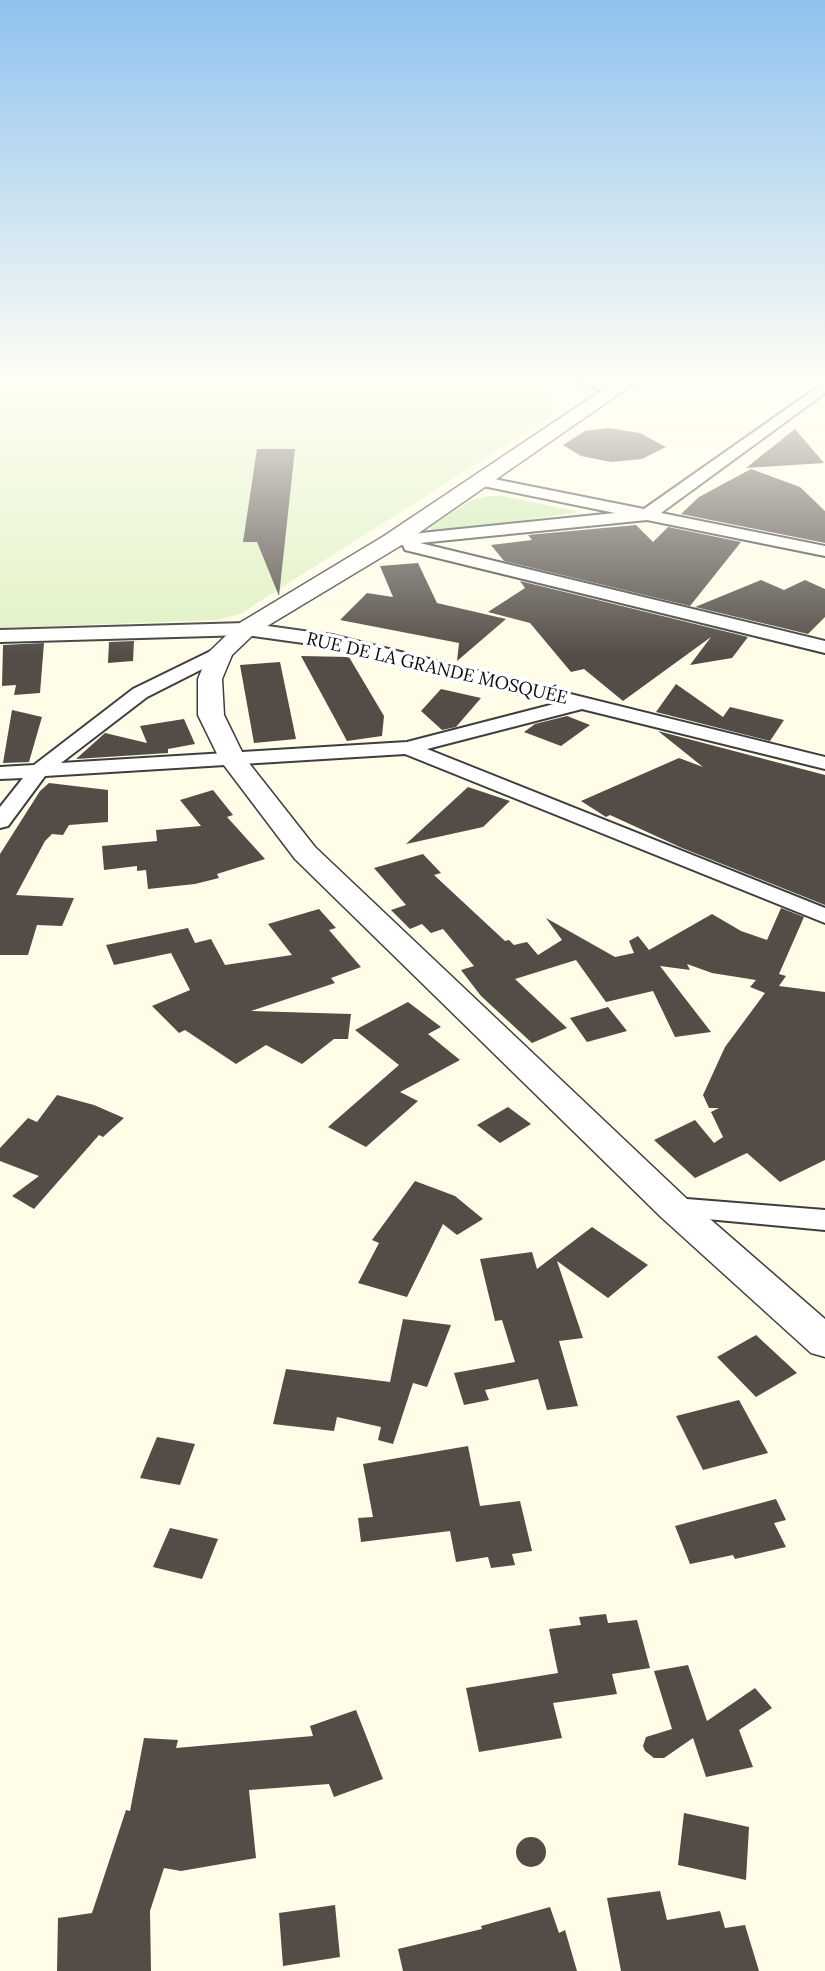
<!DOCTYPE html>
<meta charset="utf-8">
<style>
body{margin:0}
canvas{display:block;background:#fffce8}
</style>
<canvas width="825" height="1971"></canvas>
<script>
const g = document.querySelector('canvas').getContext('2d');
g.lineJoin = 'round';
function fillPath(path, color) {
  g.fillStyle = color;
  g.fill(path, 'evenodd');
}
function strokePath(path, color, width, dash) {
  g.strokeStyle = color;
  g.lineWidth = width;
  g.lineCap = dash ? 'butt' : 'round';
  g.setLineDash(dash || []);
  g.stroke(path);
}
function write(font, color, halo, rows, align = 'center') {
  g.font = font + ' Lora,serif';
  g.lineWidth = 7;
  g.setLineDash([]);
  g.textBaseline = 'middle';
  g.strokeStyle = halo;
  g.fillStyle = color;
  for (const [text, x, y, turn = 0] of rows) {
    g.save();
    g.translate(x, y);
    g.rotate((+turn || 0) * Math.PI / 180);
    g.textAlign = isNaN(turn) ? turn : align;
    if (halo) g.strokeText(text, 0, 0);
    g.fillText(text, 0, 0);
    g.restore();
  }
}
fillPath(new Path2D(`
 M490,496H503L579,512L433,534L430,527L472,500Z`), '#cceab1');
fillPath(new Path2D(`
 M10,380H227L240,384L277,380H378L380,385L398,381L546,380L553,415L240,614L217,620L0,628V385Z`), '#dff1c3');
fillPath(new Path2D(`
 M608,428L640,433L666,447L642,459L611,462L581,456L563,445L585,431Z
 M795,429L824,463L746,468Z
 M257,449H295L279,596L257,542H243Z
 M751,469L800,487L825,511V543L681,514L699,497Z
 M636,525L653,542L668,527L741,542L690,606L504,561L491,545L532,540L528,535Z
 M418,563L437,603L506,619L457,661L459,643L340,620L367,593L393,597L380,566Z
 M761,580L784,590L805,580L825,589V617L808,634L695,607Z
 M520,581L748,637L732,658L690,665L711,637L623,701L584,669L571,672L530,623L488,612L525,588Z
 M134,641L133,661L108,663L109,642Z
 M44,643L40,693L14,695L16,685L2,686L3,645Z
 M301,656L349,657L384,716L382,736L347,741Z
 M280,662L296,739L254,743L240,665Z
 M676,684L723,717L730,707L784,720L770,741L656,712Z
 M441,689L481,698L456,727L442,730L421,711Z
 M12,710L42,717L29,762L3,763Z
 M567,716L590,725L561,746L524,732L535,724Z
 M184,719L195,744L168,749V753L76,759L105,733L147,743L140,726Z
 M658,731L825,775V905L682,848L610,815L606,817L581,801L679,758L703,767Z
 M49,783L108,790V822L69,825L63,835L52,834L45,841L16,895L74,898L62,926L37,925L28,955H0V854L40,791Z
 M468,787L510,801L483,827L406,844Z
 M213,790L233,815L227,817L265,859L217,874L219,878L195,884L148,889L146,870L137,871V866L104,870L102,846L157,841L156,830L201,826L180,800Z
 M423,854L441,873L434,875L505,941L509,940L514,945L527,942L538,955L562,940L546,918L615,957L634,953L629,941L638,936L649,950L712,914L741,931L767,940L781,908L804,917L779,974L786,976L779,986L825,992V1160L780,1182L747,1153L695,1178L654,1140L695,1120L714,1143L723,1137L711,1112L719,1108H709L703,1095L725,1047L765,993L750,987L756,980L712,973L687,964L690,970L660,966L711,1032L675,1037L653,991L606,1002L576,960L515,979L567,1028L532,1043L481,996L461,970L474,966L443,929L431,933L422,924L410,929L391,910L406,905L374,868Z
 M319,909L336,928L329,930L361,967L331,978L335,983L251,1011L351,1014L348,1039H334L302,1064L266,1045L236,1064L185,1030L179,1033L152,1006L190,990L171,953L114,965L106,945L188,928L195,943L211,939L225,965L292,955L268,924Z
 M408,1002L441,1027L428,1034L460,1060L400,1092L418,1101L366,1147L328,1127L399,1065L355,1030Z
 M608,1007L627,1031L587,1042L570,1018Z
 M57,1095L94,1105L124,1118L103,1137L99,1135L34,1209L12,1196L39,1176L0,1161V1148L28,1118L37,1122Z
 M508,1107L531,1124L500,1143L477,1125Z
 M415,1181L455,1196L483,1219L457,1235L443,1224L407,1297L358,1283L379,1243L372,1240Z
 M592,1227L648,1265L608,1298L557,1261L583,1338L559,1341L578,1406L547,1410L538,1379L485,1390L489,1400L464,1405L454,1373L515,1362L502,1320L495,1321L480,1259L532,1252L537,1269Z
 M403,1319L451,1325L427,1387L413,1383L393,1444L378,1440L381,1427L337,1417L334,1431L273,1424L286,1369L390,1382Z
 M756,1335L797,1373L756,1397L717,1357Z
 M739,1400L768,1453L703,1470L676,1416Z
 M157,1437L195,1444L180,1485L140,1478Z
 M468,1446L480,1506L520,1501L532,1551L512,1554L515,1565L491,1568L488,1557L456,1562L450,1531L361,1542L358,1518L373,1517L363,1464Z
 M776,1499L786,1520L774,1523L786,1547L735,1559L733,1555L690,1564L675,1526Z
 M170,1528L218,1539L202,1579L153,1567Z
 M606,1614L608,1623L637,1620L650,1668L612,1674L617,1694L553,1703L562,1738L479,1752L466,1688L558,1673L549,1629L581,1625L579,1617Z
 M688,1665L707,1721L755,1688L772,1708L739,1730L753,1767L706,1777L693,1738L664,1758H654L645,1751L643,1746L646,1737L672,1729L654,1671Z
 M356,1710L383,1779L334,1797L329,1784L249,1790L256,1858L181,1871L164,1868L150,1911L151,1971H57L58,1918L92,1913L126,1810L130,1811L144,1738L178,1740L176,1748L313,1736L310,1726Z
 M684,1813L749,1827L746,1880L678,1865Z
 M516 1852a15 15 0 1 1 30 0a15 15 0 1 1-30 0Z
 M660,1891L667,1920L720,1911L725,1928L745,1925L759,1971H621L607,1898Z
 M335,1905L340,1957L283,1966L279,1913Z
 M550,1907L559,1933L565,1930L577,1971H403L398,1949L482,1929L481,1926Z`), '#534c47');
const minor = new Path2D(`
 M574,380H597L622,391L615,395Z
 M825,382V393L661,513L825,546V556L647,520L420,543L825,641V653L405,550L403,545L392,546L384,541L392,536L615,513L478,485L476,482L484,477L644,509Z
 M246,623L332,635L825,757V769L582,709L427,749L825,908V923L405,754L45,776L8,826L0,828V807L23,778L0,779V767L34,765L133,689L221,646L230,652L228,656L147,697L61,763L407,742L558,703L332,647L246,635L0,642V630Z
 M674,1198L825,1210V1230L664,1215L660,1208L664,1201Z`);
const tertiary = new Path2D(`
 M617,380H639L400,546L254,634L232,655L222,679L224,715L245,758L315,847L687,1199L825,1319V1357L811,1353L661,1217L295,859L220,760L198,715V679L209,652L238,624L384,536Z`);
strokePath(minor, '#3e3e3e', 4);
strokePath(tertiary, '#3e3e3e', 3);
fillPath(minor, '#fff');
fillPath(tertiary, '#fff');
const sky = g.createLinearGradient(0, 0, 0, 656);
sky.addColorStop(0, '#8fc2ee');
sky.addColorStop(0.58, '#fffef5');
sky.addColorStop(1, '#fffef500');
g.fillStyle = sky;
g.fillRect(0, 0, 825, 656);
write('18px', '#0b0b0b', '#fff', [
 ["RUE DE LA GRANDE MOSQUÉE",437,669,13]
]);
</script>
